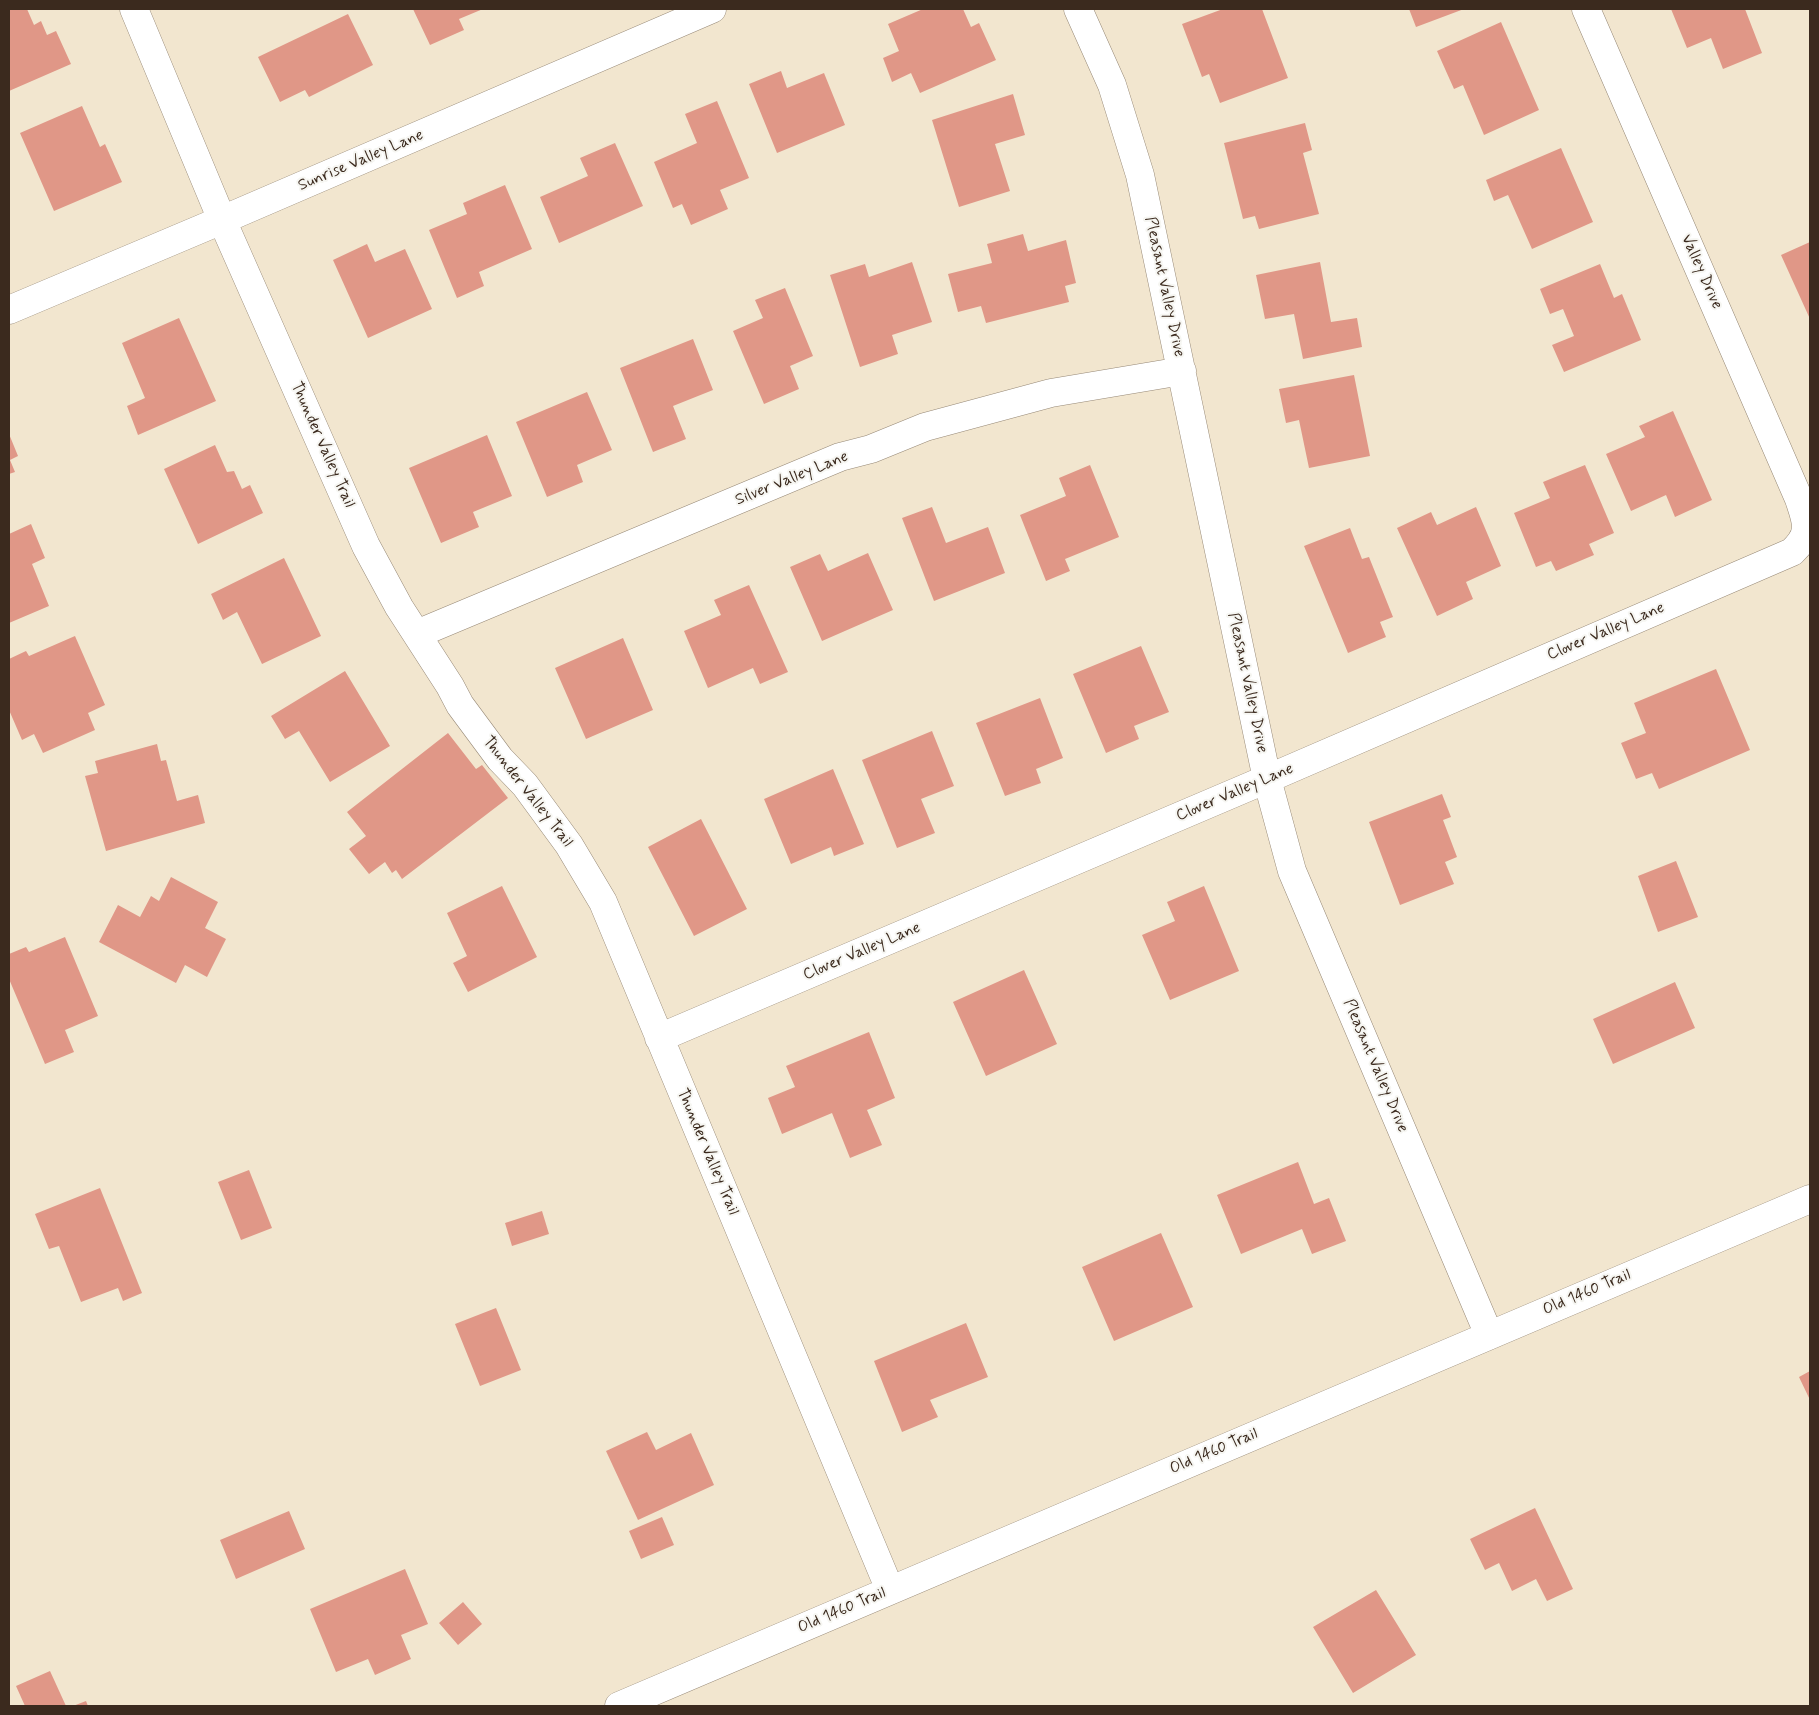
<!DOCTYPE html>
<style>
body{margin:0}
#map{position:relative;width:1819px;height:1715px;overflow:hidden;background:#f2e6cf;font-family:Mynerve,sans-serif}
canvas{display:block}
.frame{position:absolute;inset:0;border:10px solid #3b2a1e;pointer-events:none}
</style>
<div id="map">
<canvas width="1819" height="1715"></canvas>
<div class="frame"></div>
</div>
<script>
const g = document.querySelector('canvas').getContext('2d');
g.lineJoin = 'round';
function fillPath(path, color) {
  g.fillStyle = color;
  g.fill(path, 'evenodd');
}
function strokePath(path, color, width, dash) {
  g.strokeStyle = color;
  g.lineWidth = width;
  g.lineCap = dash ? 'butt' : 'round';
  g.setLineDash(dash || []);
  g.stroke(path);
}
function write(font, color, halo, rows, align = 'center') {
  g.font = font + ' Mynerve,sans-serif';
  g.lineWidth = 4;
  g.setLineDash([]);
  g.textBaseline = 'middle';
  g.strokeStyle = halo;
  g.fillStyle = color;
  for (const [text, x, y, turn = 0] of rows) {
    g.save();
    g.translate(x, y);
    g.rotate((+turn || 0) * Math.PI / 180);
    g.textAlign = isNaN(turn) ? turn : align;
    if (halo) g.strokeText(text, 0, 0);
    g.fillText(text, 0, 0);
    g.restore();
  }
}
fillPath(new Path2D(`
 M9,9H27L34,25L41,21L47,35L56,31L71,64L9,91Z
 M413,9H483L459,19L464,30L430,45Z
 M923,9H963L971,27L979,23L996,60L920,93L911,73L892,82L883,58L899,51L888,24Z
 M1223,9H1262L1288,78L1220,103L1209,74L1202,77L1182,24Z
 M1409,9H1464L1416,27Z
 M1671,9H1745L1762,53L1723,69L1711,38L1687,48Z
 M348,14L373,65L309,97L305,90L280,102L258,57Z
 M1501,22L1539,110L1484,135L1463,85L1454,89L1437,51Z
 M781,71L787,88L824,73L845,125L777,153L749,84Z
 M1013,94L1025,135L995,144L1010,191L959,207L932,120Z
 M717,101L749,178L720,190L728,209L691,225L682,204L673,208L654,162L697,143L685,114Z
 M82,106L100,147L105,144L122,182L54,211L20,133Z
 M1305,123L1312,150L1303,153L1319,214L1259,229L1255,216L1243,219L1224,143Z
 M615,143L643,206L559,243L540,197L588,176L580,158Z
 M1561,148L1593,222L1532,249L1508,195L1494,201L1486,180Z
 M505,185L532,249L479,272L484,286L457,298L429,230L467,214L463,203Z
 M1023,234L1028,251L1066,240L1076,283L1065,286L1069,302L986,323L981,306L958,312L948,274L992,263L987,244Z
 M1810,242V319L1781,255Z
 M367,244L375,262L405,249L432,309L368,338L333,260Z
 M912,262L932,322L892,335L898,354L860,367L830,275L865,264L869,277Z
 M1320,262L1331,322L1357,318L1362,347L1303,359L1294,314L1265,319L1256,275Z
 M1600,264L1614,298L1622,294L1641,340L1564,372L1552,345L1574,336L1563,309L1550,314L1540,289Z
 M785,288L813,356L790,366L799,389L764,404L733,331L763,318L755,300Z
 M179,318L216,401L138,435L127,406L145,398L122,343Z
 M693,339L713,390L673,406L686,439L653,452L620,368Z
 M1354,375L1370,456L1309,468L1299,420L1286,423L1279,389Z
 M587,392L612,450L577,465L583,482L547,497L516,422Z
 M1673,411L1712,500L1675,517L1666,495L1631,511L1606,454L1645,437L1639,426Z
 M9,434L18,456L10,460L15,472L9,474Z
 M487,435L512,496L473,512L479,527L441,543L409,468Z
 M215,445L227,472L234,471L242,489L250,485L263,513L198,544L164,469Z
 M1090,465L1119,537L1065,559L1070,571L1046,581L1020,515L1066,496L1059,478Z
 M1585,465L1614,533L1589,544L1594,555L1556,571L1551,561L1536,567L1514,513L1550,498L1543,482Z
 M932,507L946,543L988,527L1005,573L934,601L902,518Z
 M1476,507L1501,566L1466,582L1473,599L1437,616L1397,528L1431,512L1437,525Z
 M31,524L45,558L32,564L49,606L9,623V534Z
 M1350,528L1362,559L1369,557L1393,617L1380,622L1386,637L1348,653L1304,546Z
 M868,553L893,610L822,641L790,567L820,554L828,571Z
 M284,558L321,636L262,664L237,612L223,620L211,594Z
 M749,585L788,672L760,684L753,668L708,688L684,631L721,615L714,600Z
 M75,636L105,705L88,713L95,730L43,753L34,734L22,740L9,710V659L26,651L29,656Z
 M623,638L653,710L586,739L555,668Z
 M1141,646L1169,712L1134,726L1139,739L1106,753L1073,674Z
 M1716,669L1750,750L1659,789L1652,773L1636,779L1621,743L1646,733L1634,703Z
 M345,671L390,746L330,782L299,731L285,739L271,716Z
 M1040,698L1063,758L1036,769L1041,783L1005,796L976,723Z
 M932,731L954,786L921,799L935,833L897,848L862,760Z
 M448,733L476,769L482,765L508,798L402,879L396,870L392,873L385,862L369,874L349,849L366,836L347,812Z
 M157,744L161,761L166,760L177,801L198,795L205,823L106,851L85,776L98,773L95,761Z
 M833,769L864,844L834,856L831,847L791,864L764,799Z
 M1442,794L1451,817L1443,820L1457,857L1445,862L1454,884L1400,905L1369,822Z
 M701,819L747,909L694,936L648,847Z
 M1676,861L1698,917L1658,932L1638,876Z
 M171,877L218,902L205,928L226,939L207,977L185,965L176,983L99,942L118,905L140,917L151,896L159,901Z
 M502,886L537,957L468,992L453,963L467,956L447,913Z
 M1204,886L1239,971L1170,1000L1142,935L1175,921L1167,902Z
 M65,937L98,1016L65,1030L74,1052L45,1064L9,979V954L26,947L29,952Z
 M1024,970L1057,1044L986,1076L953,1002Z
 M1675,982L1695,1028L1613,1064L1593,1019Z
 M869,1032L895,1098L867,1110L882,1145L850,1158L832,1113L782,1134L768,1098L795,1087L786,1066Z
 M1298,1162L1314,1204L1329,1198L1346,1241L1312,1254L1302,1229L1241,1254L1217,1195Z
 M249,1170L272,1228L241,1240L218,1182Z
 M100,1188L142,1293L123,1301L118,1288L81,1302L59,1246L49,1249L35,1214Z
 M542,1211L549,1234L512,1246L505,1223Z
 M1161,1233L1193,1307L1114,1341L1082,1267Z
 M496,1308L521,1370L480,1386L455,1324Z
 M966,1323L988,1377L930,1400L938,1417L902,1432L874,1361Z
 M1810,1371V1400L1799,1377Z
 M647,1432L656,1450L691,1433L714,1485L638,1520L606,1451Z
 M1535,1508L1573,1589L1547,1601L1536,1579L1512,1591L1499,1563L1485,1570L1470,1539Z
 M289,1511L305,1549L236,1579L220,1540Z
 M662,1517L674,1545L641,1559L629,1531Z
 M405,1569L428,1624L401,1635L411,1659L375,1675L368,1659L336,1672L310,1609Z
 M1376,1590L1416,1655L1353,1693L1313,1627Z
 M463,1602L482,1624L458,1645L439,1623Z
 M50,1671L66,1706H25L16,1686Z
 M86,1701L88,1706H73Z`), '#e09787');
const minor = new Path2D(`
 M134,9L222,220L366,546L399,607L450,686L460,705L500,759L525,785L569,845L603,902L890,1590
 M1078,9L1112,85L1140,175L1267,779L1292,871L1489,1335
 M9,310L222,220L712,9
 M417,634L840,457L871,449L925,427L1051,393L1182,371
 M659,1038L1267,779L1792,552C1812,533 1807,523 1799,499L1586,9
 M619,1706L1810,1199`);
strokePath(minor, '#968876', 29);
strokePath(minor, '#fff', 28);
write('16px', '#3b2a1e', '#f6f6f2', [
 ["Sunrise Valley Lane",361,161,-23],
 ["Valley Drive",1701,272,66],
 ["Pleasant Valley Drive",1164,287,78],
 ["Thunder Valley Trail",322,445,66],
 ["Silver Valley Lane",792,479,-22],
 ["Clover Valley Lane",1606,632,-23],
 ["Pleasant Valley Drive",1247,683,78],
 ["Thunder Valley Trail",527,792,52],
 ["Clover Valley Lane",1235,793,-23],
 ["Clover Valley Lane",862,952,-23],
 ["Pleasant Valley Drive",1375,1066,67],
 ["Thunder Valley Trail",707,1152,67],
 ["Old 1460 Trail",1587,1293,-23],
 ["Old 1460 Trail",1214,1452,-23],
 ["Old 1460 Trail",842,1611,-23]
]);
</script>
